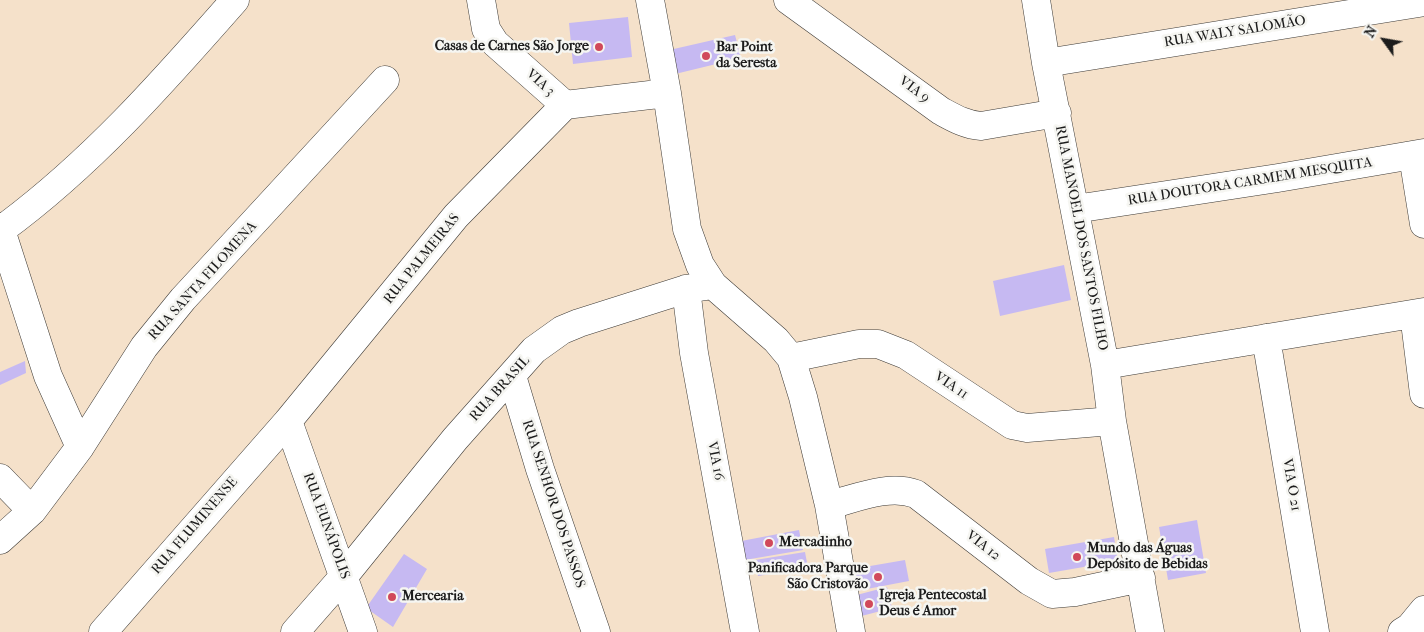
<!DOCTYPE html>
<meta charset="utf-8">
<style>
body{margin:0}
#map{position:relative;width:1424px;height:632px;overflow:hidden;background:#f5e1ca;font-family:"IM FELL French Canon",serif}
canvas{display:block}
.north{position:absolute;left:1359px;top:15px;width:50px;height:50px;-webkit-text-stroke:4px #f6f6f2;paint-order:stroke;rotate:302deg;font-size:14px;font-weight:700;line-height:20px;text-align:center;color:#1c1c1c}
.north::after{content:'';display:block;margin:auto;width:18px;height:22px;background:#1c1c1c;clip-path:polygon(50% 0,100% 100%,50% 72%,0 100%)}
</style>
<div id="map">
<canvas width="1424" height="632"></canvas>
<div class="north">N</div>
</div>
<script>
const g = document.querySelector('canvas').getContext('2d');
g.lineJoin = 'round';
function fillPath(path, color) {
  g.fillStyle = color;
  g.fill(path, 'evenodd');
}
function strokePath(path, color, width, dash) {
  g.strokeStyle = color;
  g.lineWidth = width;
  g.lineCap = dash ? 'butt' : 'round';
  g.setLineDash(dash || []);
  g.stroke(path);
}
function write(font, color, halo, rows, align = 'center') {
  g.font = font + ' "IM FELL French Canon",serif';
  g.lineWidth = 5;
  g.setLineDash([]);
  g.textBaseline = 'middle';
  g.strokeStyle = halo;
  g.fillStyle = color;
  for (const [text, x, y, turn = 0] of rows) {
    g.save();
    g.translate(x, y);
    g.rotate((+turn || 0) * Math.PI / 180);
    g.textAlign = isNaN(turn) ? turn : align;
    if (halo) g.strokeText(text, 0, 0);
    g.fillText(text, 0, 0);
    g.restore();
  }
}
fillPath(new Path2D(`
 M628,17L632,57L573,64L569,23Z
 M735,35L741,58L671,75L665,51Z
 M1064,265L1071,300L1000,316L993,281Z
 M25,361L26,373L0,385V372Z
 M1197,520L1206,573L1168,580L1159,527Z
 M799,530L803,550L739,561L736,542Z
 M1114,537L1118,561L1049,573L1045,549Z
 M805,552L808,568L758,576L755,560Z
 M404,554L427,569L393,627L366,608Z
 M905,560L909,581L851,592L847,570Z
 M887,587L892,608L854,618L849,597Z`), '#c6b9f2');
const minor = new Path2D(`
 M481,0L486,29L495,43L565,105L667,93
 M650,0L667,93L687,229L700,265L713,285L776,340L791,358L803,397L829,505L851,632
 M788,0L941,111C954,118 966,125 981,126L1057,113
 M1036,0L1046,63L1105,365L1112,421L1150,632
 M1046,63L1424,2
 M1413,156L1424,224
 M1075,209L1278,178L1424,153
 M0,227L48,376L80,447
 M1,230C90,165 163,82 235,0
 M686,289L694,353L745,632
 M1414,314L1424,394
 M1266,338L1315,632
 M791,358L859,344H878L906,355L1012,425L1027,428L1112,421
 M1105,365L1424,312
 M512,376L540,469L596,632
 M288,421L363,632
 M0,478L32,511
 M829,505C857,498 889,484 916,494L1029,581L1052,594L1075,592L1141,578
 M0,540L32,511L80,447L144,347L183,299L385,80
 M103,632L288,421L456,216L565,105
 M295,632L344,576L455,439L534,350L562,330L579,323L686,289L713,285
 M1402,632L1410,627L1424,610`);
strokePath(minor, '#3d3a36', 29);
strokePath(minor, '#fff', 28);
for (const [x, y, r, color] of [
 [599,47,5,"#d1495b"],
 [706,56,5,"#d1495b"],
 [769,543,5,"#d1495b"],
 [1077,557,5,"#d1495b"],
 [878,577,5,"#d1495b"],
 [392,597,5,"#d1495b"],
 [869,604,5,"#d1495b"]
]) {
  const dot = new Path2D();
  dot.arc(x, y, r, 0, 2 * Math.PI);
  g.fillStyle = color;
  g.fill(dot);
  strokePath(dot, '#f6f6f2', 2);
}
write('14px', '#1c1c1c', '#f6f6f2', [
 ["RUA WALY SALOMÃO",1235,32,-9],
 ["VIA 3",540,83,42],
 ["VIA 9",914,90,37],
 ["RUA DOUTORA CARMEM MESQUITA",1250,182,-9],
 ["RUA MANOEL DOS SANTOS FILHO",1081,238,79],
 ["RUA PALMEIRAS",422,259,-51],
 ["RUA SANTA FILOMENA",203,281,-48],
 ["VIA 11",951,386,34],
 ["RUA BRASIL",500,389,-48],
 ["VIA 16",715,461,79],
 ["VIA O 21",1291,485,80],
 ["RUA SENHOR DOS PASSOS",553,504,72],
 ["RUA FLUMINENSE",195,526,-49],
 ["RUA EUNÁPOLIS",326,526,70],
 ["VIA 12",983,546,38]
]);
write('bold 14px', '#1c1c1c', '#f6f6f2', [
 ["Casas de Carnes São Jorge",589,47,"right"],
 ["Bar Point",716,48],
 ["da Seresta",716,64],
 ["Mercadinho",779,543],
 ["Mundo das Águas",1087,549],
 ["Depósito de Bebidas",1087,565],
 ["Panificadora Parque",868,569,"right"],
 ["São Cristovão",868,585,"right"],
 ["Igreja Pentecostal",879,596],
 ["Deus é Amor",879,612],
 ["Mercearia",402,597]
], 'left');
</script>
